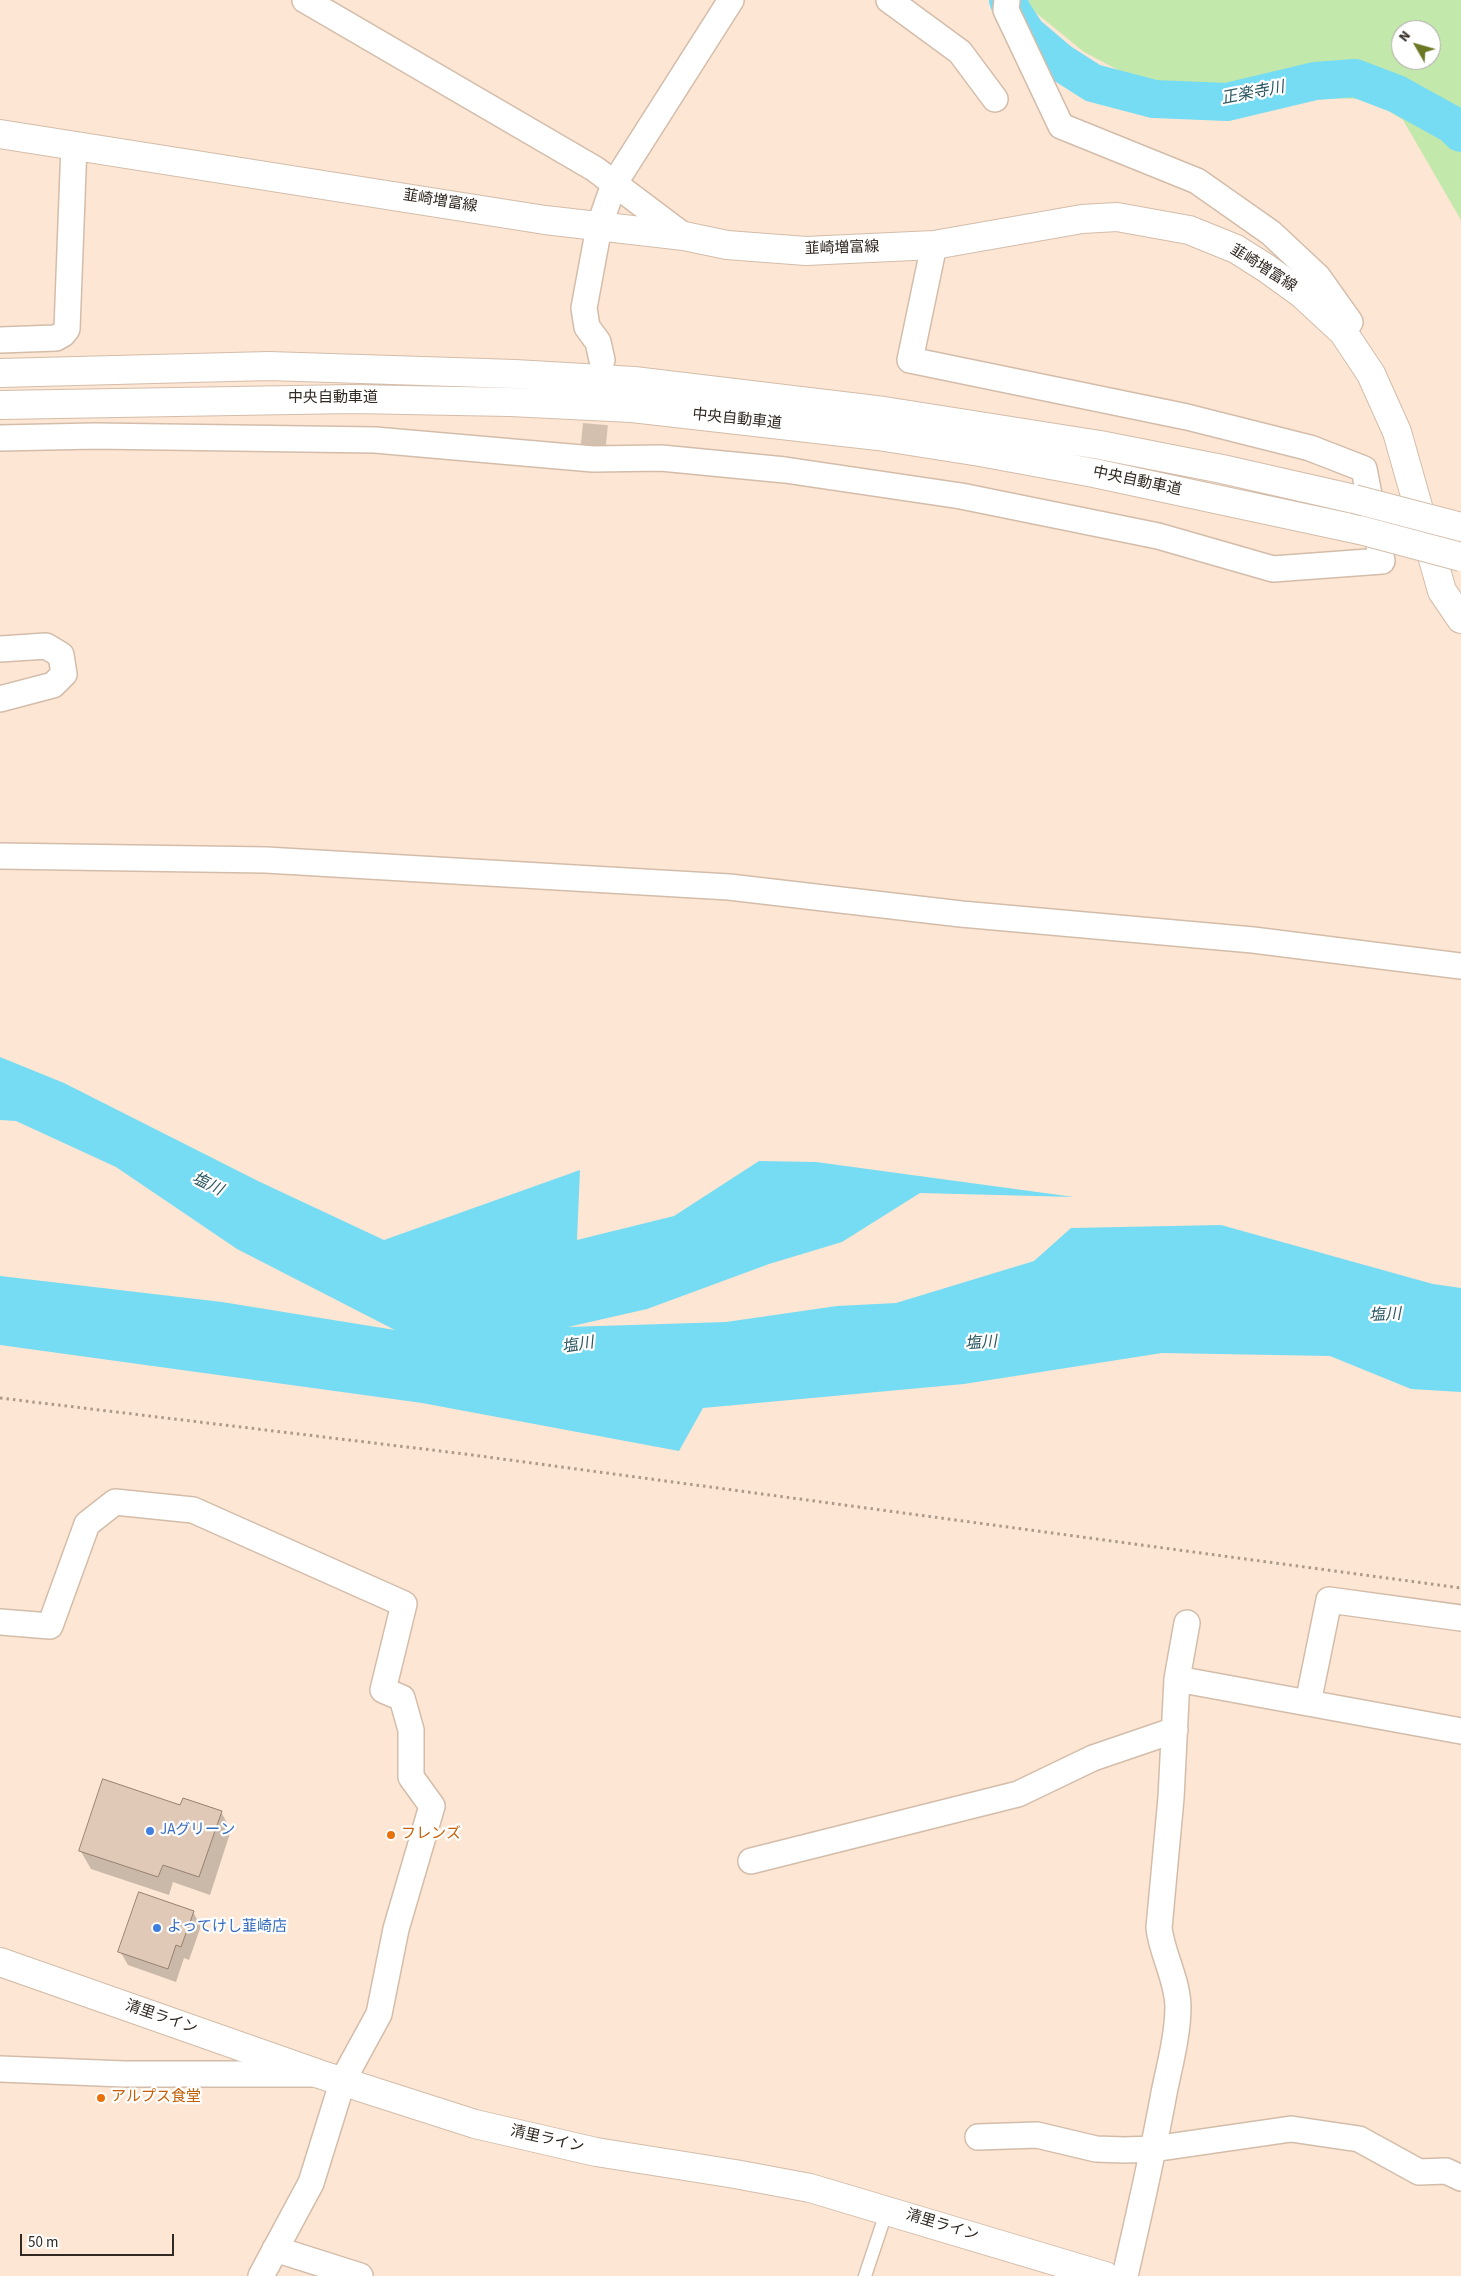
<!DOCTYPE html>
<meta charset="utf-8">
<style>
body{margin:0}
#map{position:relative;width:1461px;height:2276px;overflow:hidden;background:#fde6d3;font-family:"Source Sans 3",sans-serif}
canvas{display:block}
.north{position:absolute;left:1391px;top:20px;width:50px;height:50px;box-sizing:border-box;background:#fff;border:1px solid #aca9a6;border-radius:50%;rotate:308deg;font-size:14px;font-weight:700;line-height:20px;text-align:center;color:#302821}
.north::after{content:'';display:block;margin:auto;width:18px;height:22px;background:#6c7823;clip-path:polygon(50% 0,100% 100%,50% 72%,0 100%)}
.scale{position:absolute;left:20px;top:2234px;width:154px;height:22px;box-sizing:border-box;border:2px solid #302821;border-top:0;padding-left:6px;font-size:15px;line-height:18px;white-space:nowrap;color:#302821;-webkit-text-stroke:4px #fff;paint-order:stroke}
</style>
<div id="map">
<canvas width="1461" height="2276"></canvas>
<div class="north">N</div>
<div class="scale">50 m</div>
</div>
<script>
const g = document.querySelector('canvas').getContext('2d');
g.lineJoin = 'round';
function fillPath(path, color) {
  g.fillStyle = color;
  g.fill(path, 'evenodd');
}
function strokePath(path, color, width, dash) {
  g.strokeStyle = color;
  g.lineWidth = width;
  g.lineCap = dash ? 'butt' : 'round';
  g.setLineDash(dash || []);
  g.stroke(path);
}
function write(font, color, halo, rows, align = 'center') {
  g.font = font + ' "Source Sans 3","Noto Sans JP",sans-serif';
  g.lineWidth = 4.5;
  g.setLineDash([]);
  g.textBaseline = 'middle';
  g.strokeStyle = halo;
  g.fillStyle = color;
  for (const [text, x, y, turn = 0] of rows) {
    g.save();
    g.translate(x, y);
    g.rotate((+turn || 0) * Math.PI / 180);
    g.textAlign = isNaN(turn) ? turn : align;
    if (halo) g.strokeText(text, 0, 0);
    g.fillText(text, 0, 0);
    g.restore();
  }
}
fillPath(new Path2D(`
 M1029,0H1461V220L1403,120L1369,99L1317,98L1276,104L1160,85L1120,71L1084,52L1030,8ZM1401,30H1431V60H1401Z`), '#c3e8ab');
fillPath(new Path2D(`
 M0,1057L64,1083L258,1181L384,1240L580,1170L577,1240L674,1216L759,1161L816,1162L1074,1197L920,1193L842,1242L769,1264L647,1309L568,1327L726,1322L837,1306L896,1303L1034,1261L1071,1228L1221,1225L1433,1284L1461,1288V1392L1411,1389L1330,1356L1162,1353L964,1384L703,1408L679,1451L422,1403L0,1345V1276L222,1302L395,1330L237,1249L116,1167L16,1121L0,1120Z`), '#76dcf4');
fillPath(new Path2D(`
 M181,1806L221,1812L231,1830L210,1895L173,1882L169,1895L91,1869L80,1850Z
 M193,1912L201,1926L189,1960L184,1958L176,1982L128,1965L120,1951Z`), '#0003');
strokePath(new Path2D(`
 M1008,0L1013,13L1027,34L1060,62L1093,83L1154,99L1227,102L1315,81L1355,78L1397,94L1453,125L1461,133`), '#76dcf4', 38);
const building = new Path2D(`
 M103,1779L180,1805L183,1798L222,1811L199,1877L163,1865L158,1877L79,1851Z
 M139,1892L194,1911L181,1947L176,1945L168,1969L118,1952Z`);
fillPath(building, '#e1c9b8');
strokePath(building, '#968070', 1);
strokePath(new Path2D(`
 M593,449L599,387`), '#d4c0af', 25, [25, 12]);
const lane = new Path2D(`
 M865,2276L887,2210`);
const street = new Path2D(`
 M305,0L595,169L684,236
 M889,0L960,52L995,99
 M1007,0L1006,10L1061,126L1197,181L1271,233L1318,277L1350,322L1343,332
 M0,340L56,338L63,334L67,329L74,145
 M602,360L598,342L587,327L584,308L599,227L614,184L731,0
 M0,438L95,436L375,440L593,459L661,458L785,470L961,496L1158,536L1273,569L1382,561L1364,469L1310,448L1187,417L910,360L934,245
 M0,649L46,646L61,655L64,674L53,685L0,699
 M0,856L266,860L729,887L961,914L1253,940L1461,966
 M0,1622L50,1626L87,1524L115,1502L193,1510L404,1604L383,1690L402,1698L411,1730V1777L432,1806L396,1929L379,2014L343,2080L311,2183L261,2276
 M1177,1679L1461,1731
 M1308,1703L1329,1600L1461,1618
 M751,1861L1018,1794L1093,1758L1175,1730
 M0,2069L124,2074H310
 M978,2137L1037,2135L1096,2149L1124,2150L1153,2149L1291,2129L1359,2139L1419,2172L1446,2171L1461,2178
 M275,2249L360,2276
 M1125,2276C1139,2215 1153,2154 1164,2093C1170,2064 1178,2034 1178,2006C1177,1978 1162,1954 1159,1928L1171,1798L1177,1679L1187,1623`);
const primary = new Path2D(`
 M0,134L545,220L684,236L727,245L806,251L934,245L1082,219L1117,217L1189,230L1236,249L1266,268L1302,294L1343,332L1371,374L1397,432L1442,591L1461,619`);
const highway = new Path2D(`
 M0,373L269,366L515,374L634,381L884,411L1100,445L1222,469L1354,499
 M0,405L352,399L510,402L632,408L878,436L980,452L1094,473L1360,530
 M0,1962L319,2074L475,2124L596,2152L735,2174L810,2188L1105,2276`);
strokePath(lane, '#d3bdaa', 15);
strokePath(street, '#d3bdaa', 28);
strokePath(primary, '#d3bdaa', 30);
strokePath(highway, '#d3bdaa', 30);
strokePath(new Path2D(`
 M0,1398L465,1454L1461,1588`), '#ab9a8b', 3, [2.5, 4]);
strokePath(lane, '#fff', 12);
strokePath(street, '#fff', 25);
strokePath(primary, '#fff', 28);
strokePath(highway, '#fff', 28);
const highwayBridge = new Path2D(`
 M1354,499L1461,527
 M1360,530L1461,557`);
strokePath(highwayBridge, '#d3bdaa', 30, []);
strokePath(highwayBridge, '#fff', 28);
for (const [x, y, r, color] of [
 [150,1831,5,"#3f7fe0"],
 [391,1835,5,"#e8710a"],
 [157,1928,5,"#3f7fe0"],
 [101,2098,5,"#e8710a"]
]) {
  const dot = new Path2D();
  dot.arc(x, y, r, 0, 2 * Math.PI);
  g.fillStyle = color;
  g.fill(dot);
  strokePath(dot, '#fff', 2);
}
write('15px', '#302821', '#fff', [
 ["韮崎増富線",440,202,9],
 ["韮崎増富線",842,249,-2],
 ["韮崎増富線",1263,269,32],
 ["中央自動車道",333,399],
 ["中央自動車道",737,420,6],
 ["中央自動車道",1137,482,12],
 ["清里ライン",161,2018,19],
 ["清里ライン",547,2140,13],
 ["清里ライン",942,2226,17]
]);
write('15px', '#366cbe', '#fff', [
 ["JAグリーン",160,1831],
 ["よってけし韮崎店",167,1928]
], 'left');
write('15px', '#c56008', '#fff', [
 ["フレンズ",401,1835],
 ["アルプス食堂",111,2098]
], 'left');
write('italic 16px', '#2a5761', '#fff', [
 ["正楽寺川",1253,94,-11],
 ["塩川",207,1185,26],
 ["塩川",1385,1316,-3],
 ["塩川",981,1344,-4],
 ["塩川",578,1346,-9]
]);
</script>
